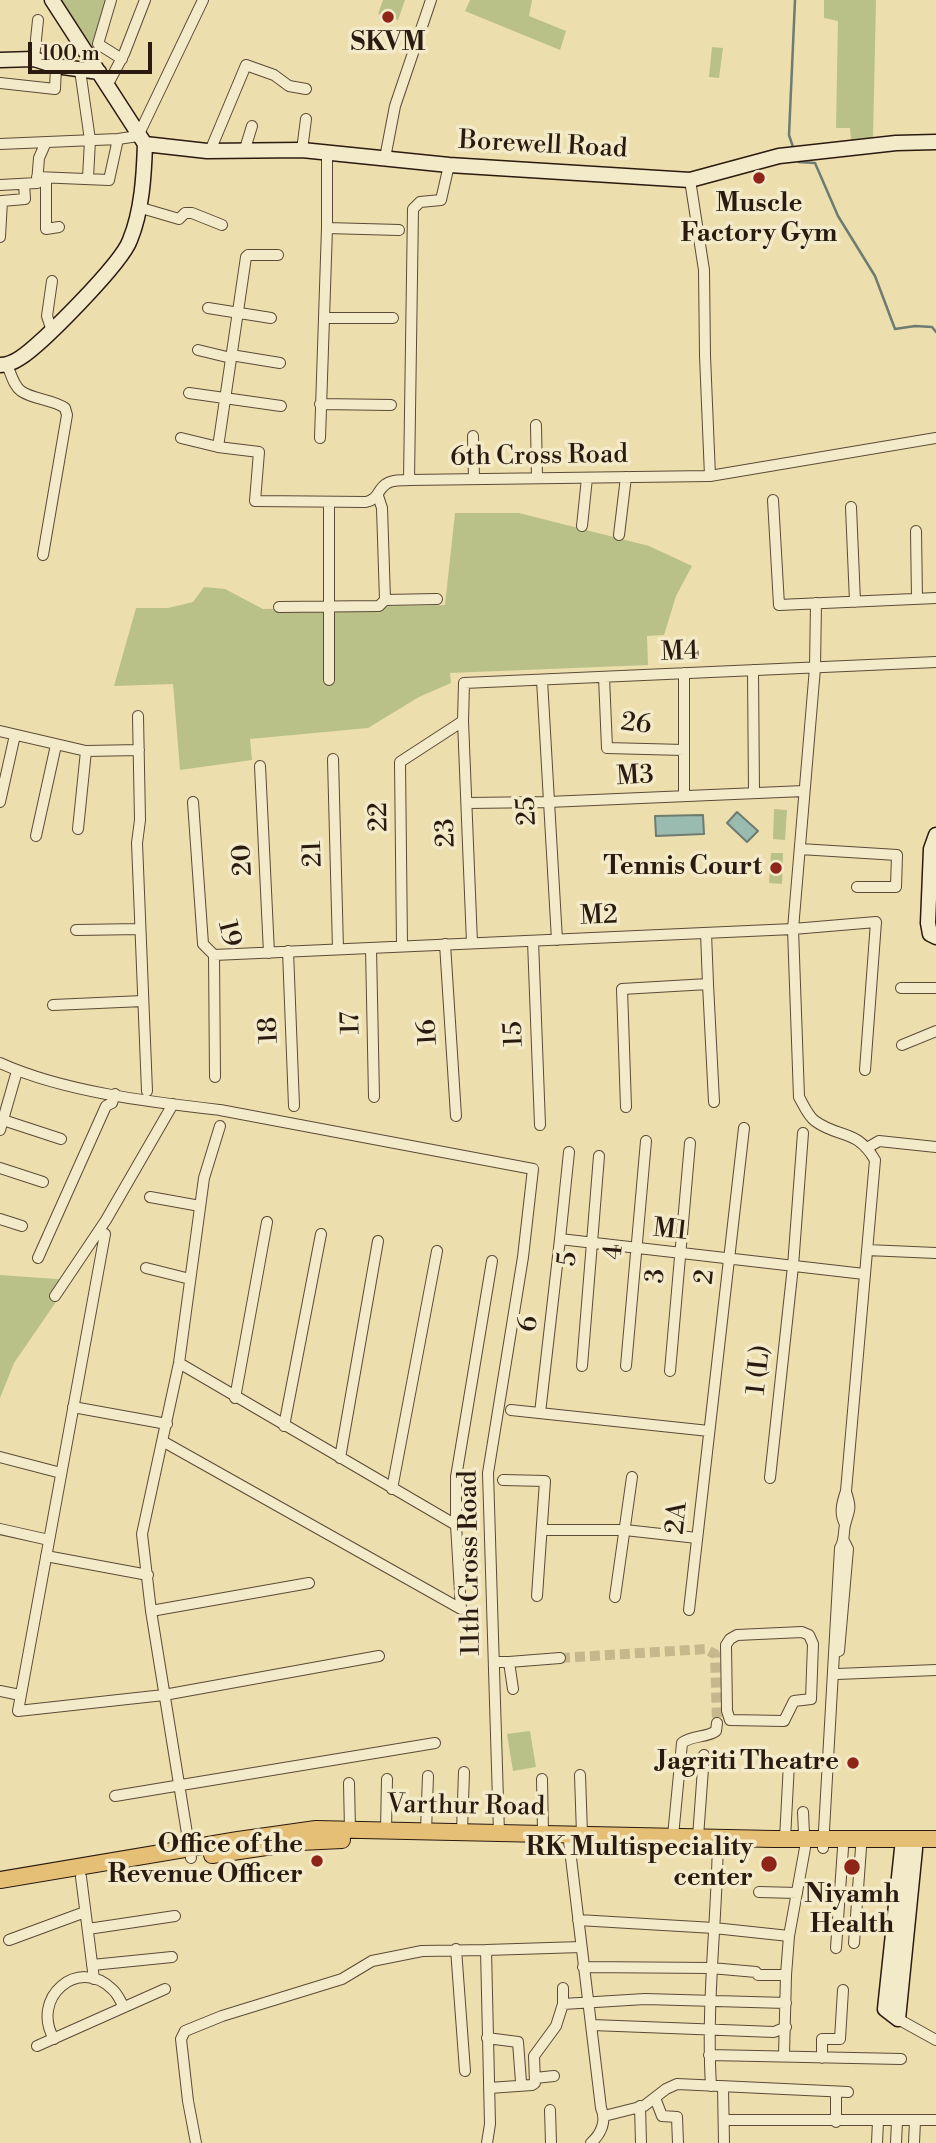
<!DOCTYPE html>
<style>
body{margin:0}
#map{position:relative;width:936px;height:2143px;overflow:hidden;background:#eddead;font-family:"Libre Bodoni",serif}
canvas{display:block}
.scale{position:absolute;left:28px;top:42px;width:124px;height:32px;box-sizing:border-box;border:4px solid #2a1a0f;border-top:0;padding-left:9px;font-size:21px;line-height:24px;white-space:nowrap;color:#2a1a0f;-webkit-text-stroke:5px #f3eaca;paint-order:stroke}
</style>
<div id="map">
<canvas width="936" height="2143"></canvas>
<div class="scale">100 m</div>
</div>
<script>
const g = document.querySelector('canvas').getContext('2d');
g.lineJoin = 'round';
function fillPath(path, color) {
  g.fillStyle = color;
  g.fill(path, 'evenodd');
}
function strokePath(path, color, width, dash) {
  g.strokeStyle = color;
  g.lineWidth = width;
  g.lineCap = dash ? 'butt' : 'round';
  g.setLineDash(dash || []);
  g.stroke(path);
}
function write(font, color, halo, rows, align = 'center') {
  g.font = font + ' "Libre Bodoni",serif';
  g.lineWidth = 7;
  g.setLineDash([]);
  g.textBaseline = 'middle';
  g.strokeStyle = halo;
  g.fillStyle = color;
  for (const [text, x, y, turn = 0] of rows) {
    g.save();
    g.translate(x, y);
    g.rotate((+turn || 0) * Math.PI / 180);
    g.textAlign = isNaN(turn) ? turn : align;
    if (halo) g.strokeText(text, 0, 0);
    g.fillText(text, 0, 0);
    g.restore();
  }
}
fillPath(new Path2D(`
 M61,0H106L92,46Z
 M383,0H405L398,20L378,14Z
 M470,0H532L529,16L566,31L560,50L465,11Z
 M824,0H876L873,138L851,140L850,128H836L838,21L824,18Z
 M712,47L723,48L719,78L709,77Z
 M455,513H519L649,546L692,566L676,596L664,635L647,636L648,665L450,673L451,683L419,697L368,728L250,739L252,760L180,770L173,684L114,686L136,608H168L193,602L204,587L225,589L263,609L445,605Z
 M774,809L787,810L785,840L773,839Z
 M771,853H783L782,884L769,883Z
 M0,1275L71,1280L14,1363L0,1398Z
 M530,1731L536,1767L513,1771L507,1734Z`), '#b9c189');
const water = new Path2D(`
 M737,812L758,831L747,842L727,823Z
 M703,815L704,834L656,836L655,816Z`);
fillPath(water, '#9abbb0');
strokePath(water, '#6d7b70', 2);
strokePath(new Path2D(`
 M794,150L789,135L795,0
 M798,159L799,162L815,163L838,216L875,276L895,329L915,326L932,327L936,332`), '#6d7b70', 2.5);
strokePath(new Path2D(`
 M560,1658L705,1649L715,1654L717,1723`), '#c6b78d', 10, [10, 5]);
const street = new Path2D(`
 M111,0L98,44L122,59
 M34,59L38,20
 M80,70L90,140L88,178
 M0,83L55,89L56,66
 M108,84L124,54L145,0
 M0,144L118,139L138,136L203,0
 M302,150L306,119
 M210,151L246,65L274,75L289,86L306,89
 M244,152L252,126
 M385,158L395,106L431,0
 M449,165L441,200L420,202L413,209L409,480L710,476L705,356L704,270L690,180
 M37,177L109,180L118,139
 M46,178V229L59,227
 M0,185L37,183L39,158L46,142
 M138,207L179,219L185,213H192L222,225
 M327,228L399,230
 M0,237L2,201L25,199L24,184
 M278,255H248L246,257L218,447L259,452L255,501L366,502C379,499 377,490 386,484C393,479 402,481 409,480
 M208,308L271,318
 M324,318H393
 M52,331L47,316L52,281
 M198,350L231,358
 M231,355L280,363
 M7,365C11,373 13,385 21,391C34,400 52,399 65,408L67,415L43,555
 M189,393L281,406
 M320,404L391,405
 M536,425L537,478
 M473,436L474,479
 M181,438L218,447
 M320,438L327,228V153
 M710,476L936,438
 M773,500L779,605L936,598
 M329,502V680
 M851,507L855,602
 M582,526L587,478
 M916,531L917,599
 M619,535L626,477
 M385,600L437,599
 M816,603L815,668L793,929L876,922L865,1070
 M279,607L379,606L385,600L382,508L378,496
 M753,670L754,793
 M684,673V795
 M604,677L607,748L684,750
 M542,680L557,940
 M138,716L140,820L137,843L147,1091
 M0,731L86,751L139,750
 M333,759L338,949
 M260,766L269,953
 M0,802L15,735
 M193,802L203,944L214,955L215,1077
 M467,803L548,802L804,791
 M78,829L86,751
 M36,836L56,745
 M800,849L897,855L896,887H857
 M76,930L140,929
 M533,941L540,1125
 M472,943L463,721L464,683L936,662
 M445,944L456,1116
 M402,946L400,762L463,721
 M371,948L374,1097
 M288,951L294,1106
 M214,955L793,929L799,1097C803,1104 808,1116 815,1121C840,1139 856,1128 875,1160L846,1491C842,1503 839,1513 845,1524
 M708,984L714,1102
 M901,988H936
 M53,1005L143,1001
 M902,1045L936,1031
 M0,1063C64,1092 151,1102 220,1110L533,1169L523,1257L488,1473L499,1833
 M626,1107L622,989L708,984L706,933
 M3,1120L61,1139
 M0,1130L17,1071
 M867,1148L879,1141L936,1147
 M569,1152L560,1239L864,1274
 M0,1168L43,1182
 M150,1197L200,1206
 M0,1219L22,1226
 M105,1234L18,1711L164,1695L379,1656
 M867,1250L936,1253
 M38,1258L106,1106L112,1103L115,1094
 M146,1268L190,1279
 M55,1296L106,1220L173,1104
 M582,1366L599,1156
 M626,1366L646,1141
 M670,1371L690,1143
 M235,1398L267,1222
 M73,1407L167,1424
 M511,1410L709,1431
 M540,1413L560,1239
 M284,1426L321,1234
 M164,1442L461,1609L456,1525L179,1363
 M0,1457L61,1473
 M340,1458L378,1241
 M770,1478L793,1266L803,1133
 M503,1480L545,1481L537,1596
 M392,1489L437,1251
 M456,1525V1477L492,1261
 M0,1529L49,1540
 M542,1530H625L697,1538
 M46,1556L148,1575
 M615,1597L632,1477
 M689,1610L744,1128
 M151,1611L309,1583
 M802,1632L809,1635L813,1644L811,1699L794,1701L784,1721L730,1720L727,1711L726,1645L730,1639L737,1635Z
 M839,1651L848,1549L844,1541
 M494,1662H509L513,1689
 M509,1662L560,1658
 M837,1674L936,1670
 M0,1691L20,1695
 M580,1775L582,1834
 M542,1779L543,1833
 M349,1783L350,1830
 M115,1796L435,1743
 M803,1812L804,1834
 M386,1830L387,1779
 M426,1831L428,1776
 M462,1832L464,1772
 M568,1833L601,2108C607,2121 601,2134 591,2143
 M673,1836L682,1743C692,1735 706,1738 716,1731L717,1723
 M698,1837L704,1755
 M785,1839L789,1763
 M823,1848L840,1548C845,1540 843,1534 845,1525C849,1509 852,1510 846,1492
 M191,1858L151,1611L142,1534L179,1363L204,1178L220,1126
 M81,1877L94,1979
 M759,1892L797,1893
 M578,1920L714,1928L789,1936
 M88,1929L175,1916
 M9,1940L85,1912
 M854,1943L861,1848
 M836,1948L843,1848
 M456,1949L465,2071
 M92,1965L172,1957
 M583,1967L711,1968L756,1972L758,1975H786
 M563,2004L645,1999L786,2003
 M898,2019L936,2040
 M592,2025L774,2032L786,2027
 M487,2038L518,2042L521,2082
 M54,2039C30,1998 78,1956 112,1989C118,1994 120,2001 124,2007
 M37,2046L165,1989
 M709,2055L901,2059
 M784,2055L786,1975L789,1936L805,1848
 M822,2058V2039H840L843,1990
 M535,2078L554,2076
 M711,2086C706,2003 717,1921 718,1838
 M723,2087L724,2143
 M489,2088L532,2085L535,2083L534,2056L556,2026L563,2004V1988
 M836,2092V2122
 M655,2098L662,2116L677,2117L678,2143
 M640,2106L641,2143
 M550,2110L551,2143
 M604,2116L644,2106L666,2089L677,2084L848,2092
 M724,2120H936
 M196,2143L188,2101L181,2039L185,2031L222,2016L342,1979L372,1961L422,1951L486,1950
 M487,2143L490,2124L486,1950L581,1947
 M877,2143L878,2121
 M896,2143L897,2121
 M914,2143L915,2121`);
const secondary = new Path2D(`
 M52,0L145,144
 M0,60L34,59L56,66L99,72
 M145,144L207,151L302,150L449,165L690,180L779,156L896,143L936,142
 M0,365C7,365 14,362 20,358C42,344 122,263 130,240C142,211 144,175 145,144
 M936,835L931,849L928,923L930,934L936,937
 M898,2019L885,2009L902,1849
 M898,2019L915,1849`);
const primary = new Path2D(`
 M212,1855L300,1842L342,1840
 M0,1880L238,1840L316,1829L773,1839H936`);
strokePath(street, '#5b4b36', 12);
strokePath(secondary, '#2a1a0f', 17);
strokePath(primary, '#2a1a0f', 18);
strokePath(street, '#f3eaca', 10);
strokePath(secondary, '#f3eaca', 14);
strokePath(primary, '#e6bf76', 16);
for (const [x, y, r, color] of [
 [388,17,7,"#8f2418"],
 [759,178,7,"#8f2418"],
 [776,868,7,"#8f2418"],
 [853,1763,7,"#8f2418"],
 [317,1861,7,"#8f2418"],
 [769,1864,9,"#8f2418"],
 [852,1867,9,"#8f2418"]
]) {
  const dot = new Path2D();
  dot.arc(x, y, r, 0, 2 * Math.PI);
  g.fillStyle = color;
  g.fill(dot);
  strokePath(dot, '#f3eaca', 2.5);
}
write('bold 26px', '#2a1a0f', '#f3eaca', [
 ["SKVM",388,44,"center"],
 ["Muscle",759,205,"center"],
 ["Factory Gym",759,235,"center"],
 ["Tennis Court",762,868],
 ["Jagriti Theatre",839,1763],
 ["Office of the",303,1846],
 ["Revenue Officer",303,1876],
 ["RK Multispeciality",753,1849],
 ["center",753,1879],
 ["Niyamh",852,1896,"center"],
 ["Health",852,1926,"center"]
], 'right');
write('26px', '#2a1a0f', '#f3eaca', [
 ["Borewell Road",543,146,3],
 ["6th Cross Road",539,457,-1],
 ["M4",680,653,-2],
 ["26",636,725,7],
 ["M3",635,777,-3],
 ["25",528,811,-93],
 ["22",380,817,-91],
 ["23",447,833,-92],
 ["21",314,854,-92],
 ["20",244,860,-93],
 ["M2",599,917,-2],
 ["19",228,934,75],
 ["17",352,1023,-91],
 ["18",270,1030,-93],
 ["16",429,1032,-93],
 ["15",515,1034,-92],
 ["M1",670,1231,6],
 ["4",615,1252,-85],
 ["5",569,1259,-85],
 ["3",657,1276,-85],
 ["2",706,1277,-84],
 ["6",530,1324,-84],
 ["1 (L)",760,1370,-84],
 ["2A",678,1518,-84],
 ["11th Cross Road",471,1563,-91],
 ["Varthur Road",466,1807,1]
]);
</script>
